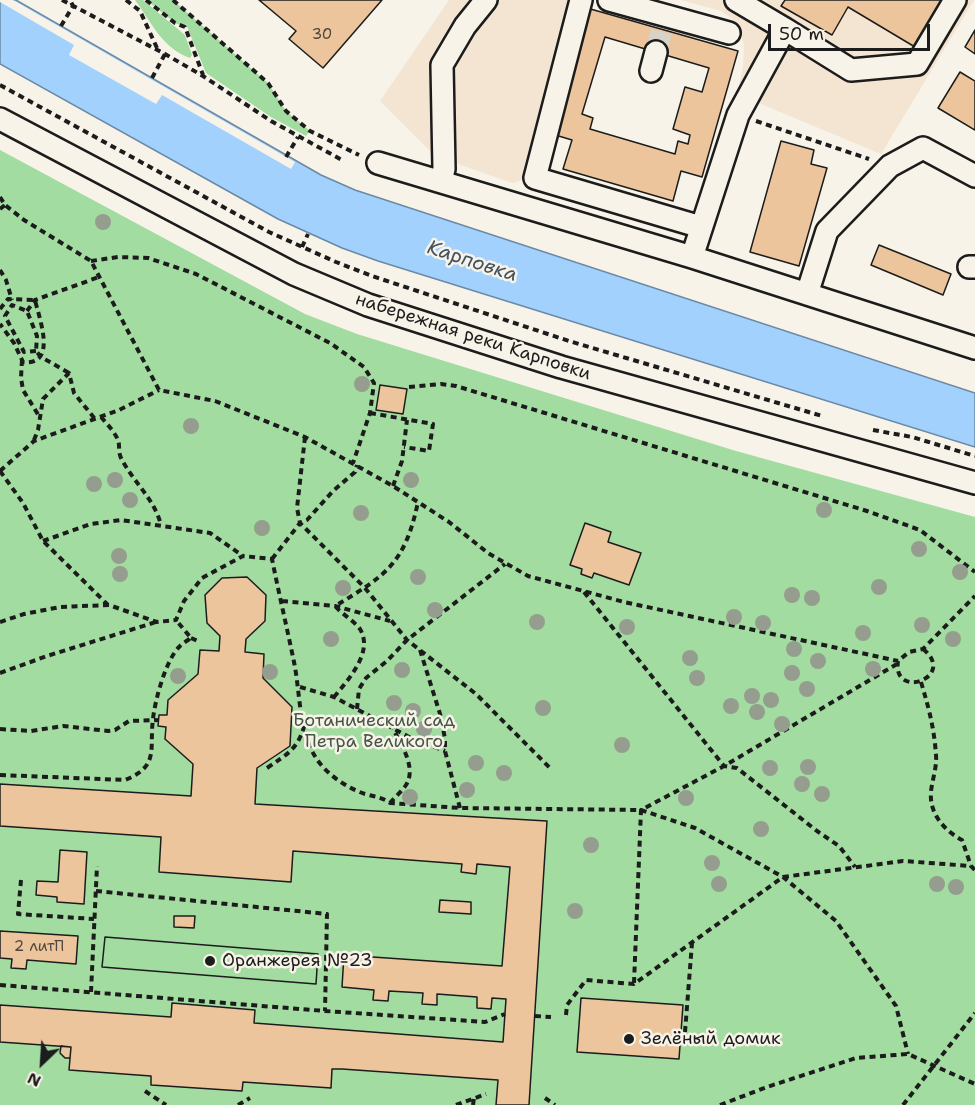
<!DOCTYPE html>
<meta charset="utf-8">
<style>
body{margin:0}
#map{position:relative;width:975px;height:1105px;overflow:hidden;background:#f7f3e8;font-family:"Shantell Sans",sans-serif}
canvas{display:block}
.north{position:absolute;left:12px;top:1033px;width:60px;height:60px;-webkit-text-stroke:4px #f7f3e8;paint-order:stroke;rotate:205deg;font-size:16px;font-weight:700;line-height:24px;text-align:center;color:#1c1c1c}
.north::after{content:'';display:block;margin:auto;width:21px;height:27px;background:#1c1c1c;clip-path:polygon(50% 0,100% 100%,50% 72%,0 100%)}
.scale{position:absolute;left:768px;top:24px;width:162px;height:27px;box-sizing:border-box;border:3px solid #1c1c1c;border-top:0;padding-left:8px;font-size:18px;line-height:21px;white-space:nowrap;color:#1c1c1c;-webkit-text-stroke:4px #f7f3e8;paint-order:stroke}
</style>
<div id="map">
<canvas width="975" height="1105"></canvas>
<div class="north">N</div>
<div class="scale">50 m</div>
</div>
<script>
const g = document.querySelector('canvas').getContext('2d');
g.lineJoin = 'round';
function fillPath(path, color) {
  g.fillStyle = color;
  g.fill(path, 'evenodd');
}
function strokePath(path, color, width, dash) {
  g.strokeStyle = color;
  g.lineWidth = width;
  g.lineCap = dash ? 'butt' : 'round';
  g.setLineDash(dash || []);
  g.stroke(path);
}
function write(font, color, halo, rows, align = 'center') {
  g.font = font + ' "Shantell Sans",sans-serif';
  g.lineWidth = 5;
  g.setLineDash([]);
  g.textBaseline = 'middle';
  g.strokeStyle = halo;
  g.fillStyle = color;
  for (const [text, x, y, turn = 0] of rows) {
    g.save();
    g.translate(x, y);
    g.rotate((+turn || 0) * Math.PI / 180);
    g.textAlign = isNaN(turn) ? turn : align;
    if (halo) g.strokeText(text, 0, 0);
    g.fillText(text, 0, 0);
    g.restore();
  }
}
fillPath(new Path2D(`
 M449,0H570L522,180L512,183L458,164L453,155L436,157L380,101Z
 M681,0H974L881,154L737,94L743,67L744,45L737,22L721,11Z`), '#f4e5d2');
fillPath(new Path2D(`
 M135,0H143L185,35L192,55L190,58C162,48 152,23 135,0Z
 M146,0H173L268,83L286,111L310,131L306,136L271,117L206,73L186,24L185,27L175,23Z
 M0,150L305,314L357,334L736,451L975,517V1105H0Z`), '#a2dca1');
const water = new Path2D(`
 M0,0H16L321,175L355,190L975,393V447L378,261L342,248L278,219L0,64Z`);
fillPath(water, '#a2d1fe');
strokePath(water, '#6c89a4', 1.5);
fillPath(new Path2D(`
 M0,0H13L295,162L291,169L162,95L156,104L69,55L74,45L0,2Z`), '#f7f3e8');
const building = new Path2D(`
 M259,0H382L323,68L289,39L296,31Z
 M785,0H943L915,47L848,7L832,35L781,6Z
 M587,8L738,51L702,177L681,171L673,201L563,169L572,140L552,134ZM605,37L709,68L702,92L685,87L673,129L690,135L688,144L678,141L675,154L590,129L593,118L582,114Z
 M975,30V54L965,47Z
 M960,72L975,81V130L938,108Z
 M781,141L814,150L811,164L827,168L799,266L750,252Z
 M879,245L951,274L943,295L871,265Z
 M380,385L407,389L403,414L376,410Z
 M585,523L611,532L608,542L641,553L629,585L594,573L592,578L581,574L582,569L570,565Z
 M247,577L266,595L265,621L246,639L245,652L264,654L263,678L292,707L290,746L257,768L255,804L547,821L529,1105H496L498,1080L342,1069H332L331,1088L243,1082L242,1091L151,1085V1076L69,1070L71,1047L0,1042V1005L171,1017L172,1003L255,1010L254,1023L503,1042L506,999L492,998L491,1009L477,1008V997L437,994V1005L422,1004L423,993L389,991L388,1001L373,1000L374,990L342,987L344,955L502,966L510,867L477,864L476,874L461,872L462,864L293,851L291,882L159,872L161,837L0,826V784L191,796L193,764L165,739L166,727L158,726L159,715H167L168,700L198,674L200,650L219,651L220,636L207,623L205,595L222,578Z
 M60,850L87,852L84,904L57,902V897L36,895L37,881L58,882Z
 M440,900L471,902V914L439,912Z
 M174,916H195L194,928L174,927Z
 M0,931L78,936L76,964L27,960L26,969L11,968L12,959L0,958Z
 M105,937L318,954L316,984L102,967Z
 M105,937L318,954L316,984L102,967Z
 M581,998L683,1005L679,1059L577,1052Z
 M61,1046L71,1047L70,1058H65L60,1053Z`);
fillPath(building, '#edc59d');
strokePath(building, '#1c1c1c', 1.5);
strokePath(new Path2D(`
 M656,52L662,29`), '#d6d3c9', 21, [21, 10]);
const minor = new Path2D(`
 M581,0L535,178L701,227
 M609,0L729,33
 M736,0L785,29
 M651,71L656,52
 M0,119L294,274L368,305L561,367L975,483
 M378,163L692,257L975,348
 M441,181L444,169L442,65L465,26L486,0
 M692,257L738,115L785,29L851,70L917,64L955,0
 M969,267H975
 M807,294L827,231L890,166L923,148L975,176`);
strokePath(minor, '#1c1c1c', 26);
strokePath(new Path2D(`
 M62,0L165,54L203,76L271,121L342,160
 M126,0L140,11L157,48
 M146,0L175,23L185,27L203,75
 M173,0L268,83L286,111L310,131L359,155
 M61,26L73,6L70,0
 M152,78L165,54
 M0,85L269,232L336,262L372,276L569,341L822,416
 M756,121L869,159
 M286,157L298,137
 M0,197L5,205L24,220L91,261L159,390L215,401L305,437L393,486L449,522L488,553L528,576L624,602L898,661
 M0,209L5,205
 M302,247L308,234
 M91,261L118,257L148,258L196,274L330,343L364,367L374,383L370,413L353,463
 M0,270L6,280L12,300
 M0,309L8,299L35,300C39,318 58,366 23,362L14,343L0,324
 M27,311L35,300L99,277
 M36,351L24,352L5,316L12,305L27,311L37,336L36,351L41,357L69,373
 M22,360L21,378L23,390L39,416
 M409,387L441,384L456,386L867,511L920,530L975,572
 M370,413L433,424L429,451L404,447
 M101,417C107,424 114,431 118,440C120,445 118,452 121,458C133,482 154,498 161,525
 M873,430L912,437L975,456
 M305,437L297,508L300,523L365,588L407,640L476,694L550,768
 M34,440L38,430L43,399L69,373L74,393L95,419
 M0,471L34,441L119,410L159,390
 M0,471L23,503L43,541L108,605
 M393,486L402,461L407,420
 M43,541L91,524L121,520L210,533L243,556
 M272,559L300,523L307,520L333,491L355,472L357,465
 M584,592L724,766L737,768L817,831L839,846L855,867
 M282,601L335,606L390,621
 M0,622L24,614L60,607L109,605L157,622L176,620L184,601L202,578L243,556L272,559C279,594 287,628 294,662C301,696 298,740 323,767C334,779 350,789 365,794C375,797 382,797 390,803L460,808L641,810L695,828L783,877L836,921L896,1006L908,1054
 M191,638L200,642
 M923,649C958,677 892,701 898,661L909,652L923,649L975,596
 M420,650L441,717L445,739V751L460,808
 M0,673L47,656L156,622
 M921,682C929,709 934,727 936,755C937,768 932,780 931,792C929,814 945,831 962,840L971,866L975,870
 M300,687L334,697L411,738L445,751
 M334,697C348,680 374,652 360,629C354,621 342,614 335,606C387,575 405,563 418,502
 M357,709L359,689L366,678L387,661L407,640L505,564
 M0,729L31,731L63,726L108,731L115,730L129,721L158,720
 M267,768C286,755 297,750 304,727
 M0,775L125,780C160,766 149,749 153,719C155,700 166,659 180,646C183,643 188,640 191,638L176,620
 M390,803C395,797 402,791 406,785C417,768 401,744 393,729
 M21,880L18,914L94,919
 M96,891L327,914L325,1011
 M634,983L641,810L724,766L897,664
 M0,985L325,1011L485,1022L505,1014
 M91,992L97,866
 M566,1015L567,1005L586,980L634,984L783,877L903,861L971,866
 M535,1016L551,1017
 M685,1032L692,943
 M145,1091L166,1105
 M545,1098L555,1105
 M238,1105L250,1098
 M456,1105L486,1094
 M473,1105L474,1098
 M720,1105L767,1087L856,1058L908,1054L975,1084
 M903,1105L975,1013`), '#1c1c1c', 4, [6, 4.5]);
strokePath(minor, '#f7f3e8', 21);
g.fillStyle = '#959d8e';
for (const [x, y] of [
 [103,222],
 [362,384],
 [191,426],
 [115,480],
 [411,480],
 [94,484],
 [130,500],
 [824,510],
 [361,513],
 [262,528],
 [919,549],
 [119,556],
 [960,572],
 [120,574],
 [418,577],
 [879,587],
 [343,588],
 [792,595],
 [812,598],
 [435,610],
 [734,617],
 [537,622],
 [763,623],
 [922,625],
 [627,627],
 [863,633],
 [331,639],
 [953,639],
 [794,649],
 [690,658],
 [818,661],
 [873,669],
 [402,670],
 [270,672],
 [792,673],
 [178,676],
 [697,678],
 [807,689],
 [752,696],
 [771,700],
 [394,703],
 [731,706],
 [543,708],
 [413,711],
 [757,712],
 [782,724],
 [424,729],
 [622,745],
 [476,763],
 [808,767],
 [770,768],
 [504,773],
 [802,784],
 [467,790],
 [822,794],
 [410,797],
 [686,798],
 [761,829],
 [591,845],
 [712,863],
 [719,884],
 [937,884],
 [956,887],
 [575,911]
]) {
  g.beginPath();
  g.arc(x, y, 8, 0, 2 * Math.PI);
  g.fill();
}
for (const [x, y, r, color] of [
 [210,961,6,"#1c1c1c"],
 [629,1039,6,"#1c1c1c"]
]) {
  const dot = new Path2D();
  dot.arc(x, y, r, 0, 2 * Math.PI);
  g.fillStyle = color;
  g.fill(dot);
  strokePath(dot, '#f7f3e8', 2);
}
write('15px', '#50463c', null, [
 ["30",322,35],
 ["2 литП",39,947]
]);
write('18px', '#1c1c1c', '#f7f3e8', [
 ["набережная реки Карповки",473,337,18]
]);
write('18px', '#445644', '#f7f3e8', [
 ["Ботанический сад",374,721],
 ["Петра Великого",374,742]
]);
write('18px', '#1c1c1c', '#f7f3e8', [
 ["Оранжерея №23",222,961],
 ["Зелёный домик",641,1039]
], 'left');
write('italic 20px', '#445260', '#f7f3e8', [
 ["Карповка",472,262,18]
]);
</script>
